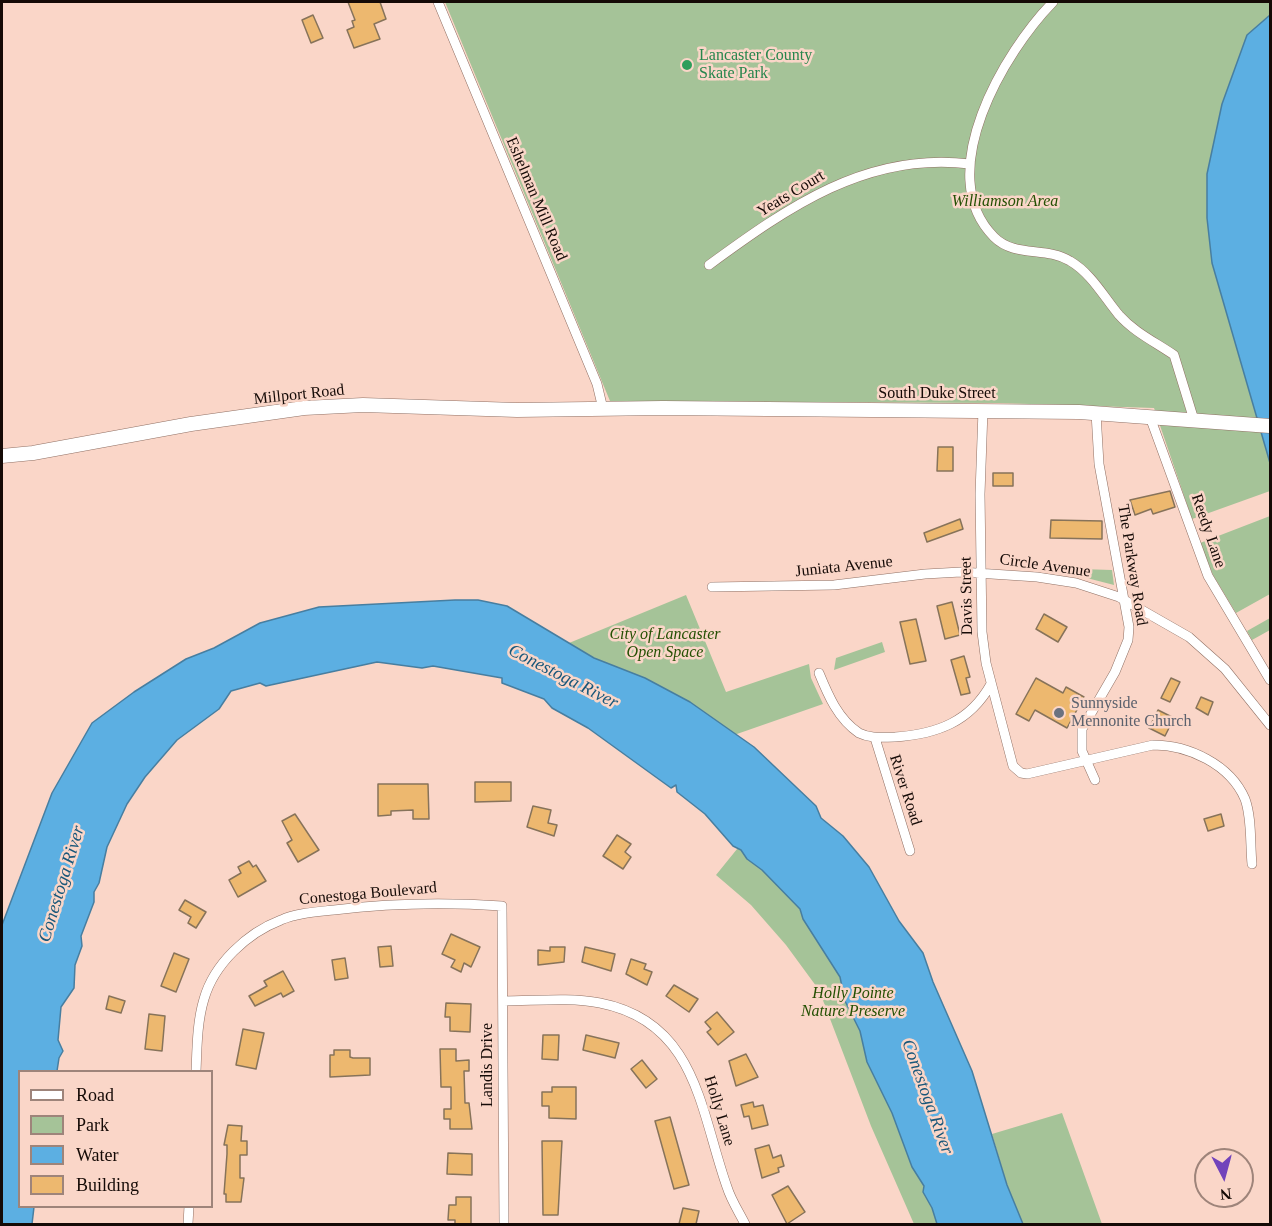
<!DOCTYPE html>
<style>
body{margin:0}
#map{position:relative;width:1272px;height:1226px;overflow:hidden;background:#fad6c8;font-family:"Times New Roman",serif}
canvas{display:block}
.frame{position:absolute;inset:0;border:3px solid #150a06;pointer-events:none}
.legend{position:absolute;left:18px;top:1070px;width:195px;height:138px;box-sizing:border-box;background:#fad6c8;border:2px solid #9e847a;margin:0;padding:8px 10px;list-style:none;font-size:18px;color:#150a06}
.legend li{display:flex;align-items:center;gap:12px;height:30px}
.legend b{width:30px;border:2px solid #9e847a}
.north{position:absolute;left:1194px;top:1148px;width:60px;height:60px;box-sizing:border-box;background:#fad6c8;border:2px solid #9e847a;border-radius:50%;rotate:174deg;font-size:16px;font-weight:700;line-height:24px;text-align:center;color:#150a06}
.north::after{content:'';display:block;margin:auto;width:21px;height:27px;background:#7243bb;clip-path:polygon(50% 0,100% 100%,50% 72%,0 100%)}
</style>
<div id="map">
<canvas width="1272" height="1226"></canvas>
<div class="frame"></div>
<ul class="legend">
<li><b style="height:8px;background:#fff"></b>Road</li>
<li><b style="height:16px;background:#a5c398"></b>Park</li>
<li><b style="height:16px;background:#5cafe2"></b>Water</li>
<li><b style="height:16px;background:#edb86f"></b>Building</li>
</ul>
<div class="north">N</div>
</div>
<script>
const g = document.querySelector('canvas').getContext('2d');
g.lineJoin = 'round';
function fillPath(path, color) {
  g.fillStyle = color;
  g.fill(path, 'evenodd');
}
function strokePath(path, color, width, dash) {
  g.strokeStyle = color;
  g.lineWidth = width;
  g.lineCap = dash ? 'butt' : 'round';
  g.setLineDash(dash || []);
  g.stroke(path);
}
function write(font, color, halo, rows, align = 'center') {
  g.font = font + ' "Times New Roman",serif';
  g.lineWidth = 5;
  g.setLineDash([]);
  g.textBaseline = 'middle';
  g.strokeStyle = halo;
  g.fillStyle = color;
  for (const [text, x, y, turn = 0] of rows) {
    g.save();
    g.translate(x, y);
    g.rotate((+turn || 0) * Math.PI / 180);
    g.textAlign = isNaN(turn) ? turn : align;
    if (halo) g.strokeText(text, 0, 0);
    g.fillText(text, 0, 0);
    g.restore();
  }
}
fillPath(new Path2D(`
 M445,2H1270V15L1247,35L1222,104L1207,174V218L1212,263L1270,463V491L1192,519L1154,408L998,403L610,401Z
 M1270,516V594L1236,613L1213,575L1200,543Z
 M1048,568L1112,570L1114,585Z
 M686,595L726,692L809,664L811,678L823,704L734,735L670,691L594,658L569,643Z
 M1270,618V630L1252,640L1247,631Z
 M882,642L885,652L834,670L836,658Z
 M750,833L784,864L967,1224H914L871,1126L819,990L786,945L751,905L716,875Z
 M1062,1113L1102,1224H1023L1007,1185L992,1134Z`), '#a5c398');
const water = new Path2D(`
 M1270,15V463L1212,263L1207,218V174L1222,104L1247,35Z
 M455,600H478L507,606L594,658L645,678L690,702L754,747L816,806L821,818L843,836L869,867L899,921L923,953L933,982L972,1071L1007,1185L1023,1224H937L932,1208L923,1192L924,1186L912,1167L892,1113L867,1062L860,1031L845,1001L840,977L803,919L800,909L762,870L747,859L741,850L733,846L705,814L677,792L676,785L671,788L588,728L552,708L544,699L502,683V678L433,666L422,668L377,662L266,686L260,683L231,691L219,709L177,740L145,777L127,804L107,847L99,883L94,892V902L81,936L82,946L75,965L74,988L61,1007L58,1040L63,1051L59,1058L57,1071L20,1072V1206L34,1207L32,1224H2V925L52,793L92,723L134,692L186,659L214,648L260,623L319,607Z`);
fillPath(water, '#5cafe2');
strokePath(water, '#477ea0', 1.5);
const building = new Path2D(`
 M348,2H380L386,19L374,24L380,39L354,48L347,30L354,27L352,21L355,20Z
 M313,15L323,38L311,43L302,20Z
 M938,447H953V471H937Z
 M993,473H1013V486H993Z
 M1170,491L1175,507L1153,514L1151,509L1135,515L1130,500Z
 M960,519L963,529L927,542L924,533Z
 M1051,520L1102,521V539L1050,538Z
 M952,602L960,635L945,639L937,606Z
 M1044,614L1067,627L1058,642L1036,629Z
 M916,619L926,661L910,664L900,622Z
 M964,656L970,677L966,678L970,693L961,695L951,660Z
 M1036,678L1063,693L1066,687L1084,697L1067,728L1035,710L1029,721L1016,714Z
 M1171,678L1180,682L1170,702L1161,698Z
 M1201,697L1213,702L1208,715L1196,708Z
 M1158,710L1174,718L1165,736L1149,728Z
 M475,782H511V801L475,802Z
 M378,784H428L429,819H413V810L391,811V815L378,816Z
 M533,806L551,810L548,823L557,825L554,836L527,827Z
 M295,814L319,850L298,862L287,843L292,840L282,821Z
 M1221,814L1224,826L1208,831L1204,819Z
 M617,835L631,844L625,852L631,857L623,869L603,856Z
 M249,861L253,867L256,865L266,881L238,897L229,880L241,873L238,867Z
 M185,900L206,912L196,928L188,923L191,917L179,910Z
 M451,934L480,947L471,967L464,963L461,972L451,967L455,960L442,954Z
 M391,946L393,966L380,967L378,947Z
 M550,947H565L564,962L538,965V950L550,951Z
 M585,947L615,954L611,971L582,962Z
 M174,953L189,959L176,992L161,986Z
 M345,958L348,978L335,980L332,960Z
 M631,959L646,964L644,969L652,972L647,985L626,974Z
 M283,971L294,991L283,997L281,993L255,1006L249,996L267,986L264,981Z
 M674,985L698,999L689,1012L666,996Z
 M109,996L125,1001L121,1013L106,1009Z
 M446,1003L471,1004L470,1032L450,1031V1017H445Z
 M717,1012L734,1032L718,1045L707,1032L711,1029L705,1022Z
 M149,1014L165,1016L162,1051L145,1049Z
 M243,1029L264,1033L256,1069L236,1065Z
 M543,1035H559L558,1060L542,1059Z
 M586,1035L619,1043L615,1058L583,1050Z
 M440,1049H456V1061L469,1060V1071H464L465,1103H469L472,1129H450V1119H444V1109H451V1087H441Z
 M334,1050H350V1057L353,1058H370V1075L330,1077V1055H334Z
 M746,1054L758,1077L736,1086L729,1061Z
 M642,1060L657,1079L646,1088L631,1069Z
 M552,1087H576V1119L549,1118V1106H542V1092H552Z
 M753,1102L754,1107L763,1105L768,1125L752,1129L749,1116L744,1117L741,1105Z
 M670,1117L689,1185L674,1189L655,1121Z
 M228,1125L242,1126L241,1141H247V1155H240V1178H244L241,1202H226V1194H224L227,1154V1145H224Z
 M542,1141H562L558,1215H543Z
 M769,1145L773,1158L781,1155L784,1166L778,1168L779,1172L762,1178L755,1149Z
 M448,1153L472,1154V1175L447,1174Z
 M788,1186L805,1212L787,1224L772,1195Z
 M456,1197H471V1224H455V1220H448L449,1205H456Z
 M683,1208L699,1211L696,1224H679Z`);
fillPath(building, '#edb86f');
strokePath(building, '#87735a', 1.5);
const street = new Path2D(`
 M438,2L597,384L603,409
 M1053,2C1005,51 931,174 994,237C1015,258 1046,246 1070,261C1091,273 1104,297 1119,315C1134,332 1155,342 1174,355L1194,420
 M709,265C787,208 867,151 970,164
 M983,410L980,494L982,632L986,663L1013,766L1021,773L1027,774L1153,745C1188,745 1230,764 1245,799C1252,818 1250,844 1252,864
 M1150,417L1208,576L1270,680
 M712,587L834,585L925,574L961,572L1037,577L1076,583L1119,597L1189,637L1225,669L1270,725
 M819,673C828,695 838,719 859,733C871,739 883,737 895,737C937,734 970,722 991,684
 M875,738L910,851
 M1095,780L1082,751V729L1115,672L1128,640L1129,627L1099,464L1096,413
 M503,1001C535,1001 569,997 600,1003C697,1022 700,1111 727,1187C731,1200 739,1212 745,1224
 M196,1072C197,1048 197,1022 204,999C214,964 247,933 281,920C297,913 316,912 334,910C391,903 446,902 502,906L504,1224
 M188,1224L189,1206`);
const secondary = new Path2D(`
 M2,456L33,453L191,424L304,408L363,405L517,410L663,408L1079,412L1270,426`);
strokePath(street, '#907064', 10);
strokePath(secondary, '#907064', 15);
strokePath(street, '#fff', 9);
strokePath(secondary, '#fff', 14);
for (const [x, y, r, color] of [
 [687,65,6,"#2e9e5b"],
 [1059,713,6,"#6b7280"]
]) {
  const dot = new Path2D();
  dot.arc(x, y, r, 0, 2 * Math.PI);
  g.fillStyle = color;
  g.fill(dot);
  strokePath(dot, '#fad6c8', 2);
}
write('16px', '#27864d', '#fad6c8', [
 ["Lancaster County",699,56],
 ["Skate Park",699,74]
], 'left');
write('16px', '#150a06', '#fad6c8', [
 ["Yeats Court",791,194,-31],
 ["Eshelman Mill Road",536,199,67],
 ["South Duke Street",937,394],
 ["Millport Road",299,395,-6],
 ["Reedy Lane",1208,531,71],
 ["The Parkway Road",1132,565,81],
 ["Circle Avenue",1045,566,8],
 ["Juniata Avenue",844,567,-6],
 ["Davis Street",967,596,-91],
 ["River Road",905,790,72],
 ["Conestoga Boulevard",368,894,-5],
 ["Landis Drive",488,1065,-90],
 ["Holly Lane",719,1111,73]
]);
write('italic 16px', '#245003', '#fad6c8', [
 ["Williamson Area",1005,202],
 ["City of Lancaster",665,635],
 ["Open Space",665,653],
 ["Holly Pointe",853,994],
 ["Nature Preserve",853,1012]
]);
write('16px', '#5b616d', '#fad6c8', [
 ["Sunnyside",1071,704],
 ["Mennonite Church",1071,722]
], 'left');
write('italic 18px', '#19577a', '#fad6c8', [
 ["Conestoga River",563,677,27],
 ["Conestoga River",62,884,-73],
 ["Conestoga River",927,1097,70]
]);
</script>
